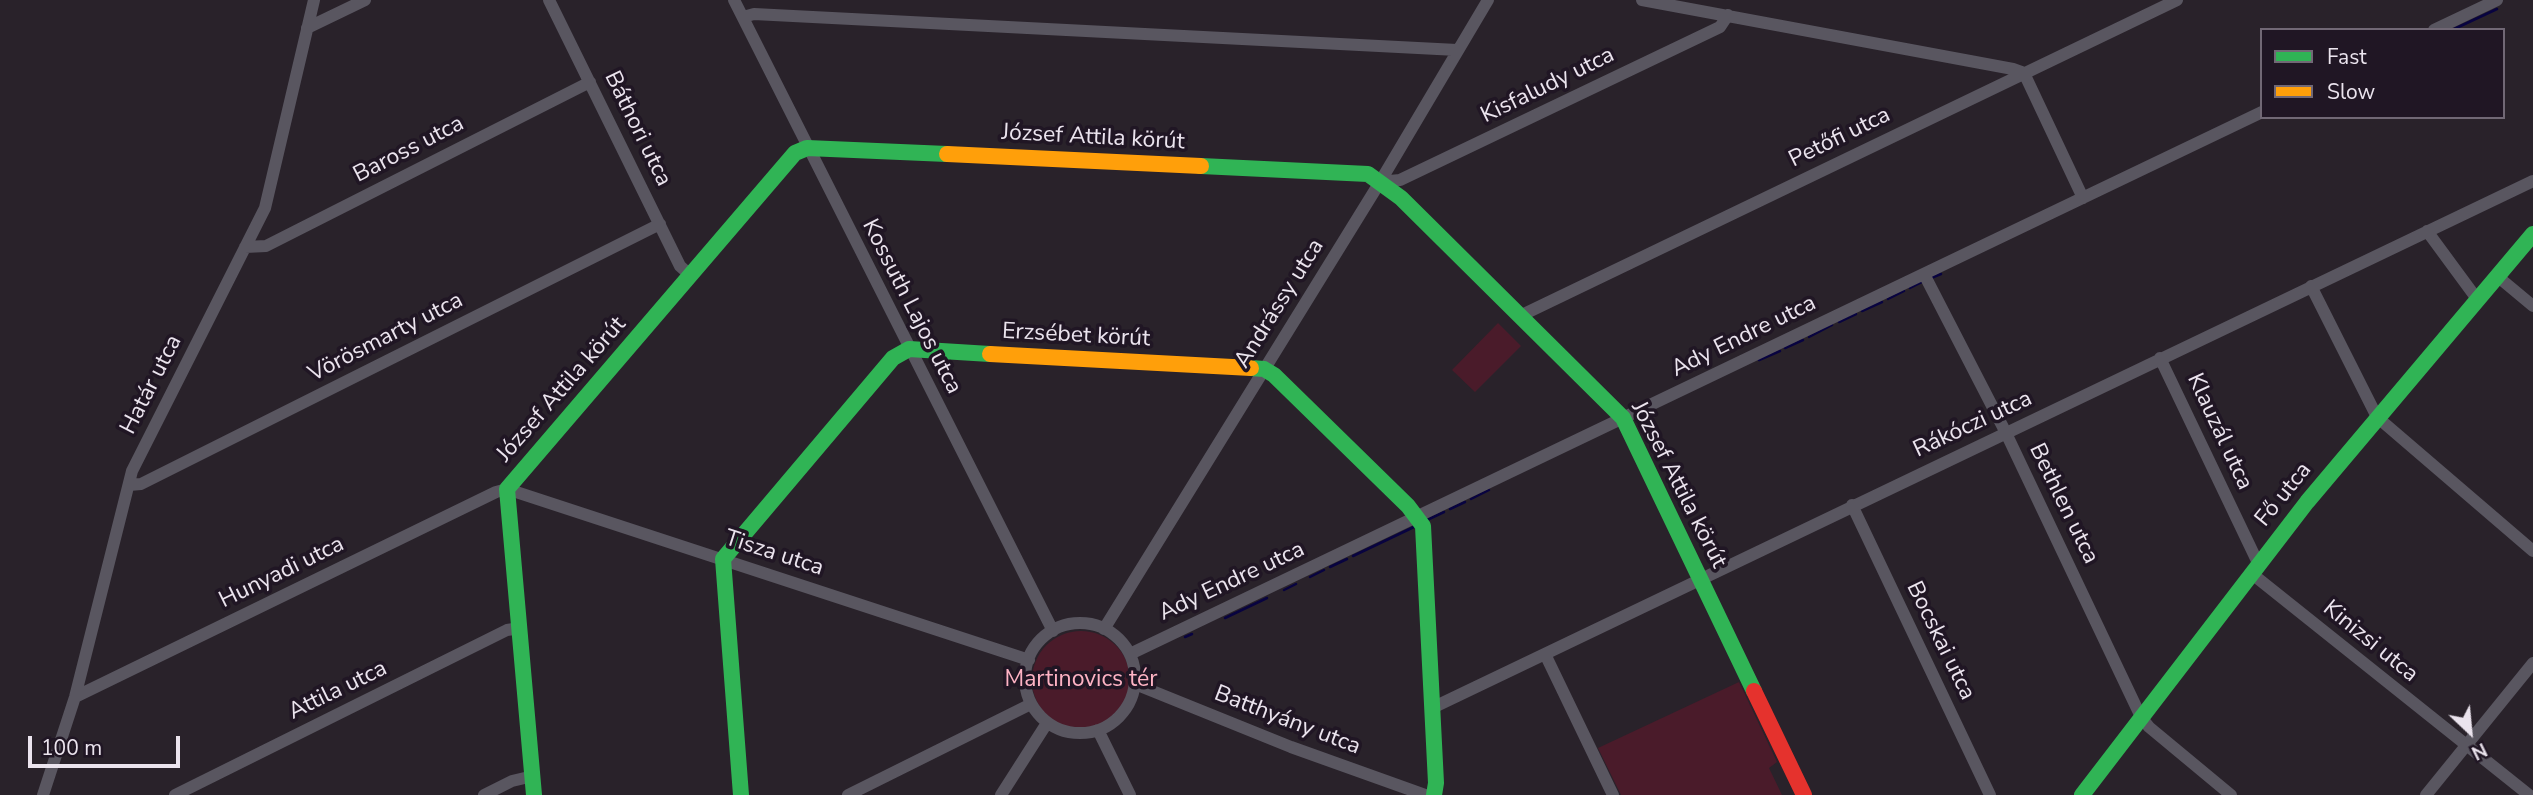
<!DOCTYPE html>
<meta charset="utf-8">
<style>
body{margin:0}
#map{position:relative;width:2533px;height:795px;overflow:hidden;background:#29222a;font-family:"Nunito Sans",sans-serif}
canvas{display:block}
.legend{position:absolute;left:2260px;top:28px;width:245px;height:91px;box-sizing:border-box;background:#201624;border:2px solid #716875;margin:0;padding:9px 12px;list-style:none;font-size:21px;color:#ebe4ee}
.legend li{display:flex;align-items:center;gap:14px;height:35px}
.legend b{width:35px;border:2px solid #716875}
.north{position:absolute;left:2435px;top:697px;width:70px;height:70px;-webkit-text-stroke:5px #201624;paint-order:stroke;rotate:154deg;font-size:19px;font-weight:700;line-height:28px;text-align:center;color:#ebe4ee}
.north::after{content:'';display:block;margin:auto;width:24px;height:32px;background:#ebe4ee;clip-path:polygon(50% 0,100% 100%,50% 72%,0 100%)}
.scale{position:absolute;left:28px;top:736px;width:152px;height:32px;box-sizing:border-box;border:4px solid #ebe4ee;border-top:0;padding-left:9px;font-size:21px;line-height:24px;white-space:nowrap;color:#ebe4ee;-webkit-text-stroke:5px #201624;paint-order:stroke}
</style>
<div id="map">
<canvas width="2533" height="795"></canvas>
<ul class="legend">
<li><b style="height:9px;background:#30b455"></b>Fast</li>
<li><b style="height:9px;background:#ff9f0a"></b>Slow</li>
</ul>
<div class="north">N</div>
<div class="scale">100 m</div>
</div>
<script>
const g = document.querySelector('canvas').getContext('2d');
g.lineJoin = 'round';
function fillPath(path, color) {
  g.fillStyle = color;
  g.fill(path, 'evenodd');
}
function strokePath(path, color, width, dash) {
  g.strokeStyle = color;
  g.lineWidth = width;
  g.lineCap = dash ? 'butt' : 'round';
  g.setLineDash(dash || []);
  g.stroke(path);
}
function write(font, color, halo, rows, align = 'center') {
  g.font = font + ' "Nunito Sans",sans-serif';
  g.lineWidth = 7;
  g.setLineDash([]);
  g.textBaseline = 'middle';
  g.strokeStyle = halo;
  g.fillStyle = color;
  for (const [text, x, y, turn = 0] of rows) {
    g.save();
    g.translate(x, y);
    g.rotate((+turn || 0) * Math.PI / 180);
    g.textAlign = isNaN(turn) ? turn : align;
    if (halo) g.strokeText(text, 0, 0);
    g.fillText(text, 0, 0);
    g.restore();
  }
}
fillPath(new Path2D(`
 M1498,323L1521,346L1475,392L1452,370Z
 M1032 680a49 49 0 1 1 98 0a49 49 0 1 1-98 0Z
 M1739,682L1777,762L1769,768L1782,795H1621L1598,748Z`), '#4a1b2a');
strokePath(new Path2D(`
 M2452,30L2497,9
 M1931,278L1941,274
 M1910,288L1922,282
 M1888,299L1904,291
 M1862,311L1882,302
 M1839,322L1856,314
 M1809,337L1832,325
 M1785,348L1803,340
 M1759,360L1780,351
 M1471,499L1489,490
 M1450,509L1465,502
 M1427,520L1444,512
 M1353,556L1416,526
 M1330,567L1347,559
 M1310,577L1324,570
 M1284,590L1296,584
 M1225,618L1267,598
 M1185,637L1192,634`), '#080340', 2.5);
strokePath(new Path2D(`
 M549,0L680,266L690,275
 M734,0L1053,631
 M1642,0L2013,69L2024,73
 M743,17L754,14L1457,50
 M307,28L365,0
 M2434,30L2497,0
 M2024,73L2083,198
 M1380,182L1400,180L1720,27L1728,15
 M2427,231L2477,299
 M245,247L266,246L590,82
 M1924,274L2006,433L2141,717L2149,727L2231,795
 M2497,276L2533,306
 M2311,286L2377,417L2533,551
 M1522,315L2177,0
 M2160,358L2258,563
 M129,485L141,484L660,224
 M1852,505L1990,795
 M2251,573L2529,795
 M1025 678a55 55 0 1 1 110 0a55 55 0 1 1-110 0Z
 M1104,629L1380,182L1488,0
 M1130,654L2262,112
 M1545,654L1613,795
 M1135,684L1291,747L1425,795
 M75,697L496,492L507,489L1029,660
 M1432,708L2533,181
 M1098,730L1130,795
 M43,795L75,697L132,471L265,208L314,0
 M175,795L507,630L520,628
 M484,795L512,781L533,776
 M848,795L1031,704
 M1001,795L1047,723
 M2426,795L2533,663`), '#595660', 12);
strokePath(new Path2D(`
 M1201,166L1368,174L1401,198L1623,418L1754,691
 M1251,368L1264,369L1274,375L1408,506L1423,526L1436,783L1434,795
 M534,795L507,489L795,153L807,148L947,154
 M741,795L723,559L893,358L909,349L990,354
 M2082,795L2307,502L2533,234`), '#30b455', 16);
strokePath(new Path2D(`
 M947,154L1201,166
 M990,354L1251,368`), '#ff9f0a', 16);
strokePath(new Path2D(`
 M1754,691L1804,795`), '#e5322d', 16);
write('23px', '#ebe4ee', '#201624', [
 ["Kisfaludy utca",1548,86,-26],
 ["Báthori utca",637,129,64],
 ["József Attila körút",1093,138,3],
 ["Petőfi utca",1840,138,-26],
 ["Baross utca",409,150,-27],
 ["Andrássy utca",1280,304,-58],
 ["Kossuth Lajos utca",911,307,63],
 ["Erzsébet körút",1076,336,3],
 ["Ady Endre utca",1744,337,-26],
 ["Vörösmarty utca",386,338,-27],
 ["Határ utca",152,385,-63],
 ["József Attila körút",562,390,-49],
 ["Rákóczi utca",1973,425,-25],
 ["Klauzál utca",2219,432,65],
 ["József Attila körút",1678,485,63],
 ["Fő utca",2284,495,-51],
 ["Bethlen utca",2063,504,64],
 ["Tisza utca",774,554,18],
 ["Hunyadi utca",282,573,-26],
 ["Ady Endre utca",1232,582,-25],
 ["Bocskai utca",1940,641,64],
 ["Kinizsi utca",2370,642,39],
 ["Attila utca",338,691,-26],
 ["Batthyány utca",1287,721,21]
]);
write('23px', '#feb3c4', '#201624', [
 ["Martinovics tér",1081,680]
]);
</script>
